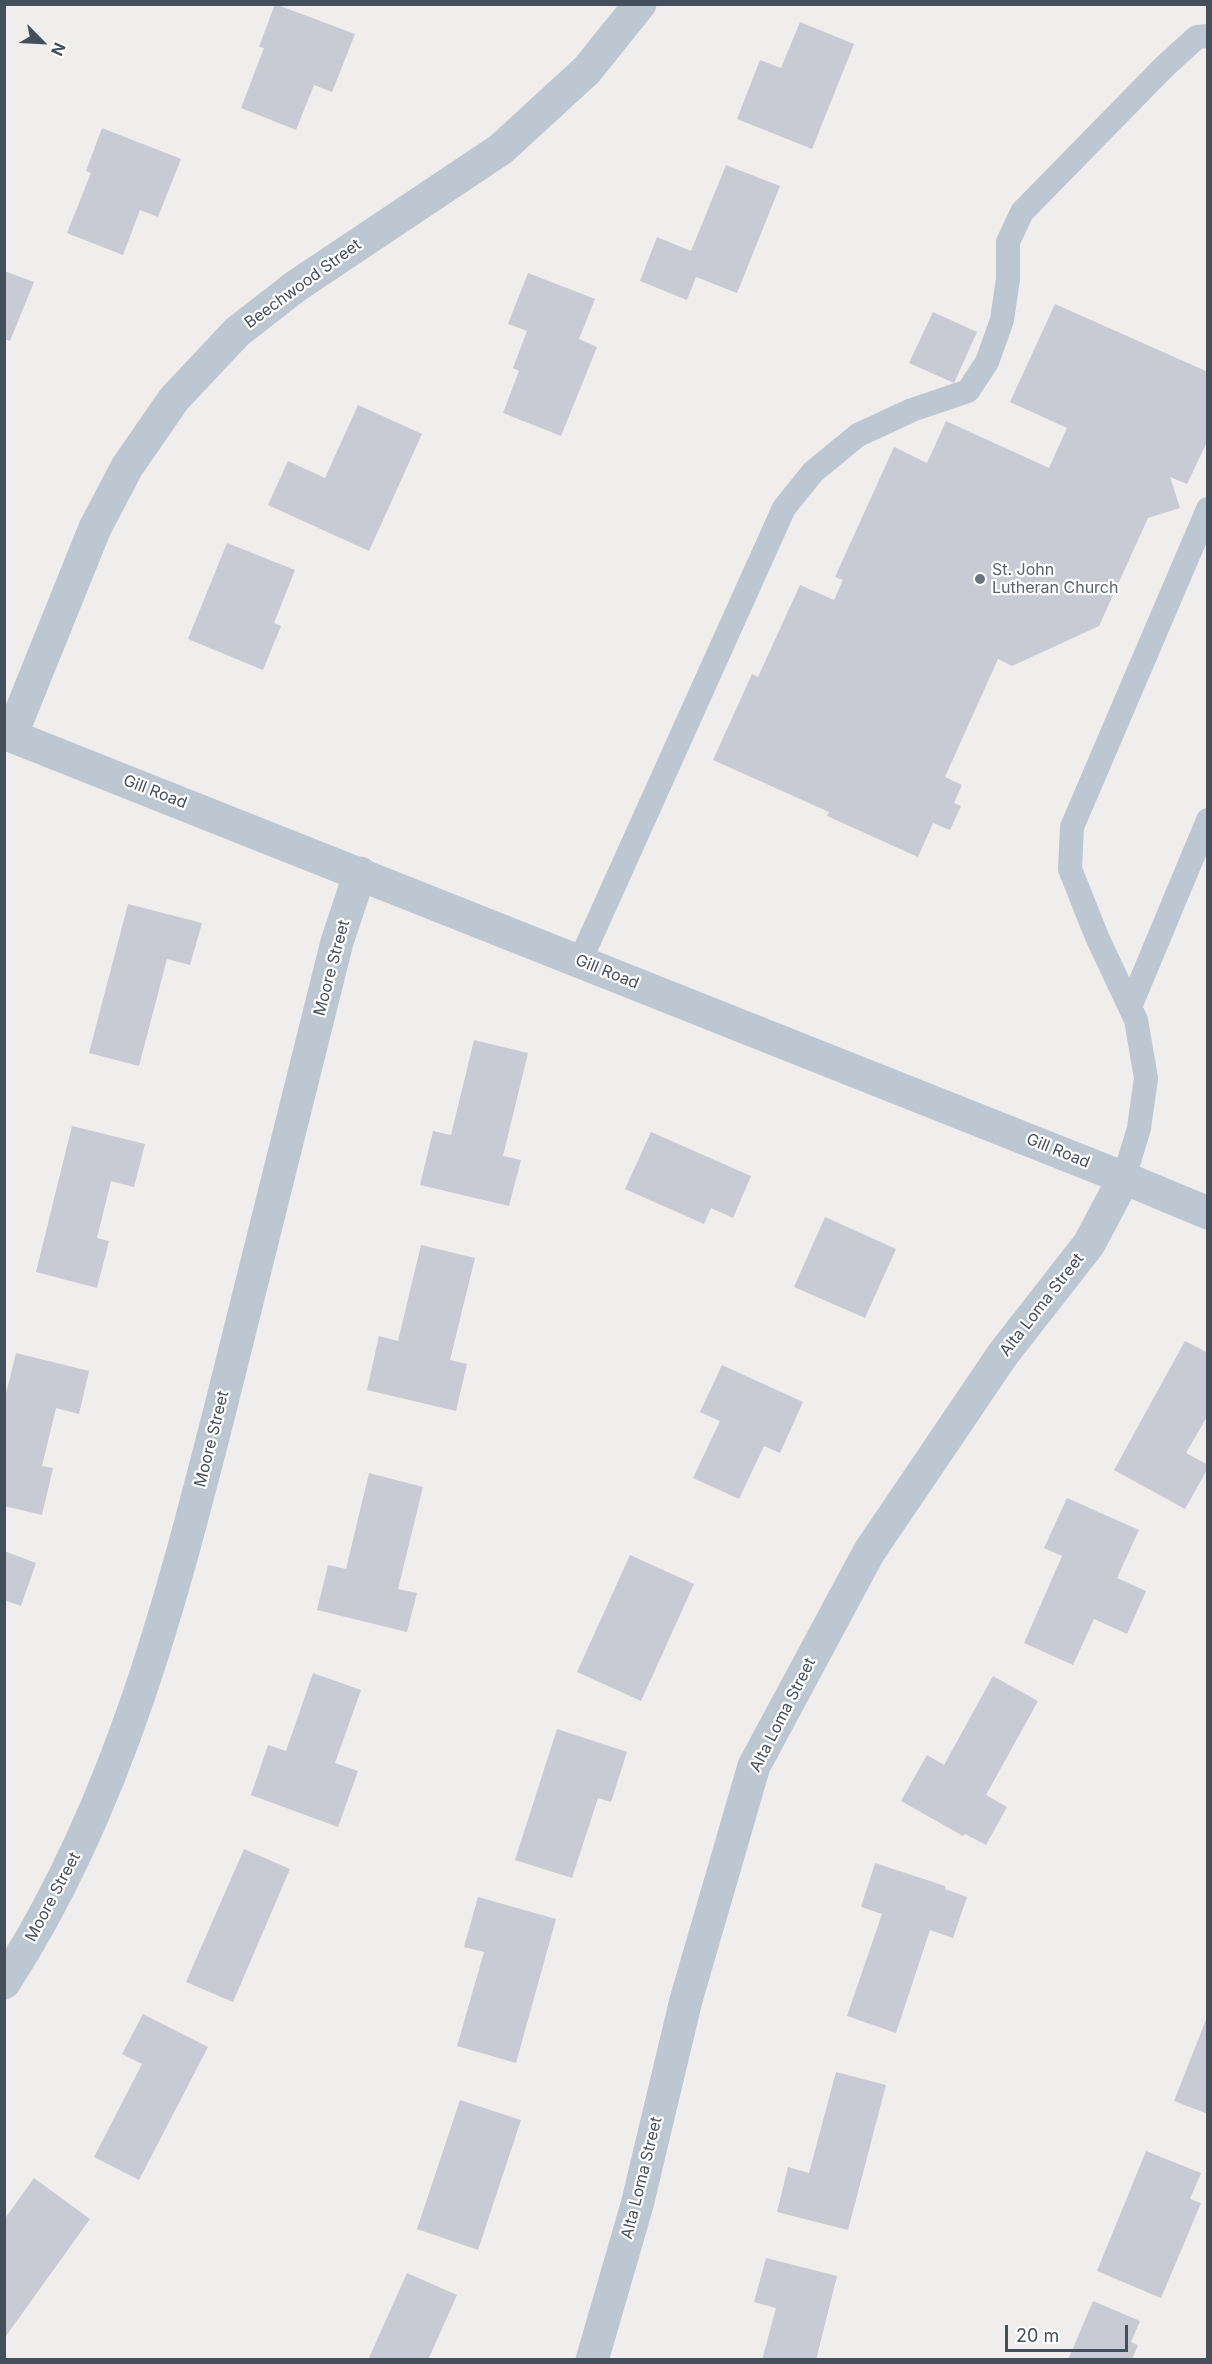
<!DOCTYPE html>
<style>
body{margin:0}
#map{position:relative;width:1212px;height:2364px;overflow:hidden;background:#f0eded;font-family:Inter,sans-serif}
canvas{display:block}
.frame{position:absolute;inset:0;border:6px solid #444f5c;pointer-events:none}
.north{position:absolute;left:12px;top:12px;width:60px;height:60px;-webkit-text-stroke:4px #fff;paint-order:stroke;rotate:114deg;font-size:16px;font-weight:700;line-height:24px;text-align:center;color:#444f5c}
.north::after{content:'';display:block;margin:auto;width:21px;height:27px;background:#444f5c;clip-path:polygon(50% 0,100% 100%,50% 72%,0 100%)}
.scale{position:absolute;left:1005px;top:2325px;width:123px;height:27px;box-sizing:border-box;border:3px solid #444f5c;border-top:0;padding-left:8px;font-size:18px;line-height:21px;white-space:nowrap;color:#444f5c;-webkit-text-stroke:4px #fff;paint-order:stroke}
</style>
<div id="map">
<canvas width="1212" height="2364"></canvas>
<div class="frame"></div>
<div class="north">N</div>
<div class="scale">20 m</div>
</div>
<script>
const g = document.querySelector('canvas').getContext('2d');
g.lineJoin = 'round';
function fillPath(path, color) {
  g.fillStyle = color;
  g.fill(path, 'evenodd');
}
function strokePath(path, color, width, dash) {
  g.strokeStyle = color;
  g.lineWidth = width;
  g.lineCap = dash ? 'butt' : 'round';
  g.setLineDash(dash || []);
  g.stroke(path);
}
function write(font, color, halo, rows, align = 'center') {
  g.font = font + ' Inter,sans-serif';
  g.lineWidth = 4.5;
  g.setLineDash([]);
  g.textBaseline = 'middle';
  g.strokeStyle = halo;
  g.fillStyle = color;
  for (const [text, x, y, turn = 0] of rows) {
    g.save();
    g.translate(x, y);
    g.rotate((+turn || 0) * Math.PI / 180);
    g.textAlign = isNaN(turn) ? turn : align;
    if (halo) g.strokeText(text, 0, 0);
    g.fillText(text, 0, 0);
    g.restore();
  }
}
fillPath(new Path2D(`
 M275,4L355,34L332,92L314,85L296,130L241,108L264,48L259,47Z
 M800,22L854,44L812,149L737,119L760,60L781,68Z
 M102,128L181,159L158,217L140,210L123,255L67,233L91,173L86,171Z
 M726,165L780,186L737,293L696,277L687,300L640,281L657,237L691,251Z
 M4,271L34,282L10,341L4,339Z
 M528,273L595,299L579,339L597,347L561,436L503,413L519,371L513,368L527,331L508,324Z
 M1055,304L1208,372V440L1187,484L1170,477L1180,508L1148,518L1099,626L1012,666L998,659L945,777L962,785L954,803L961,806L950,830L933,823L918,857L827,816L829,812L713,760L752,674L758,677L800,585L834,600L843,580L835,577L894,447L927,463L946,421L1049,468L1067,428L1010,402Z
 M933,312L977,332L954,383L909,363Z
 M358,405L422,434L369,551L268,505L288,461L325,478Z
 M227,543L295,570L274,623L281,626L263,670L188,639Z
 M128,904L202,923L190,965L167,959L139,1066L89,1053Z
 M474,1040L528,1053L503,1156L521,1160L509,1206L420,1185L433,1131L451,1135Z
 M72,1126L145,1144L134,1187L111,1181L97,1238L109,1241L97,1288L36,1272Z
 M651,1132L751,1176L733,1218L711,1208L704,1224L625,1189Z
 M825,1217L896,1249L865,1318L794,1287Z
 M421,1245L475,1258L450,1360L467,1364L456,1411L367,1390L379,1336L398,1341Z
 M1185,1341L1208,1353V1415L1186,1453L1208,1465V1468L1185,1509L1114,1470Z
 M16,1353L89,1371L79,1414L56,1408L42,1466L53,1468L42,1515L4,1506V1401Z
 M722,1365L803,1402L780,1453L764,1446L739,1499L693,1478L720,1421L700,1412Z
 M369,1473L423,1487L398,1589L417,1593L407,1632L317,1610L328,1565L346,1569Z
 M1067,1498L1139,1530L1117,1578L1146,1591L1127,1634L1094,1619L1073,1665L1024,1643L1062,1556L1044,1548Z
 M4,1551L36,1563L21,1606L4,1600Z
 M630,1555L694,1584L641,1701L577,1672Z
 M313,1673L361,1690L335,1763L358,1771L338,1827L251,1795L268,1745L286,1751Z
 M993,1676L1038,1701L986,1795L1007,1807L986,1845L965,1834L963,1836L901,1801L927,1755L944,1765Z
 M557,1729L627,1752L611,1802L598,1798L572,1878L515,1860Z
 M244,1849L290,1869L233,2002L186,1982Z
 M875,1863L945,1886V1889L967,1897L953,1938L930,1930L896,2033L847,2016L882,1914L861,1907Z
 M478,1897L556,1919L516,2063L457,2046L484,1952L464,1947Z
 M143,2014L208,2047L139,2180L94,2157L142,2064L122,2054Z
 M1207,2017H1208V2114L1174,2101Z
 M836,2072L886,2085L848,2230L777,2212L788,2167L809,2173Z
 M460,2100L521,2120L478,2250L417,2229Z
 M1146,2151L1201,2173L1190,2199L1201,2203L1161,2298L1097,2271Z
 M34,2178L90,2219L6,2336L4,2335V2220Z
 M766,2258L837,2276L816,2360H762L776,2308L754,2302Z
 M407,2273L457,2295L428,2360H368Z
 M1093,2301L1140,2321L1131,2342L1138,2345L1132,2360H1068Z`), '#c8cbd3');
strokePath(new Path2D(`
 M580,961L784,508L813,472L858,435L912,410L968,391L987,362L1002,320L1008,279V242L1022,212L1165,66L1197,37L1208,36
 M1130,1007L1208,820
 M1124,1178L1139,1128L1146,1078L1136,1020L1097,937L1070,869L1072,827L1208,509`), '#bcc7d1', 24);
strokePath(new Path2D(`
 M4,733L1124,1178L1208,1213
 M11,736L95,528L127,467L174,399L237,332L296,286L501,149L587,70L640,4
 M4,1983C121,1803 174,1591 226,1386C263,1238 300,1090 337,942L360,873
 M592,2360L637,2205L686,2000L754,1766L869,1552L1003,1354L1089,1244L1124,1178`), '#bcc7d1', 33);
for (const [x, y, r, color] of [
 [980,579,6,"#6b7280"]
]) {
  const dot = new Path2D();
  dot.arc(x, y, r, 0, 2 * Math.PI);
  g.fillStyle = color;
  g.fill(dot);
  strokePath(dot, '#fff', 2);
}
write('16px', '#444f5c', '#fff', [
 ["Beechwood Street",303,284,-36],
 ["Gill Road",155,792,21],
 ["Moore Street",332,968,-75],
 ["Gill Road",607,972,22],
 ["Gill Road",1058,1151,22],
 ["Alta Loma Street",1042,1305,-52],
 ["Moore Street",212,1439,-76],
 ["Alta Loma Street",783,1715,-63],
 ["Moore Street",53,1897,-62],
 ["Alta Loma Street",642,2178,-76]
]);
write('16px', '#5b616d', '#fff', [
 ["St. John",992,570],
 ["Lutheran Church",992,588]
], 'left');
</script>
